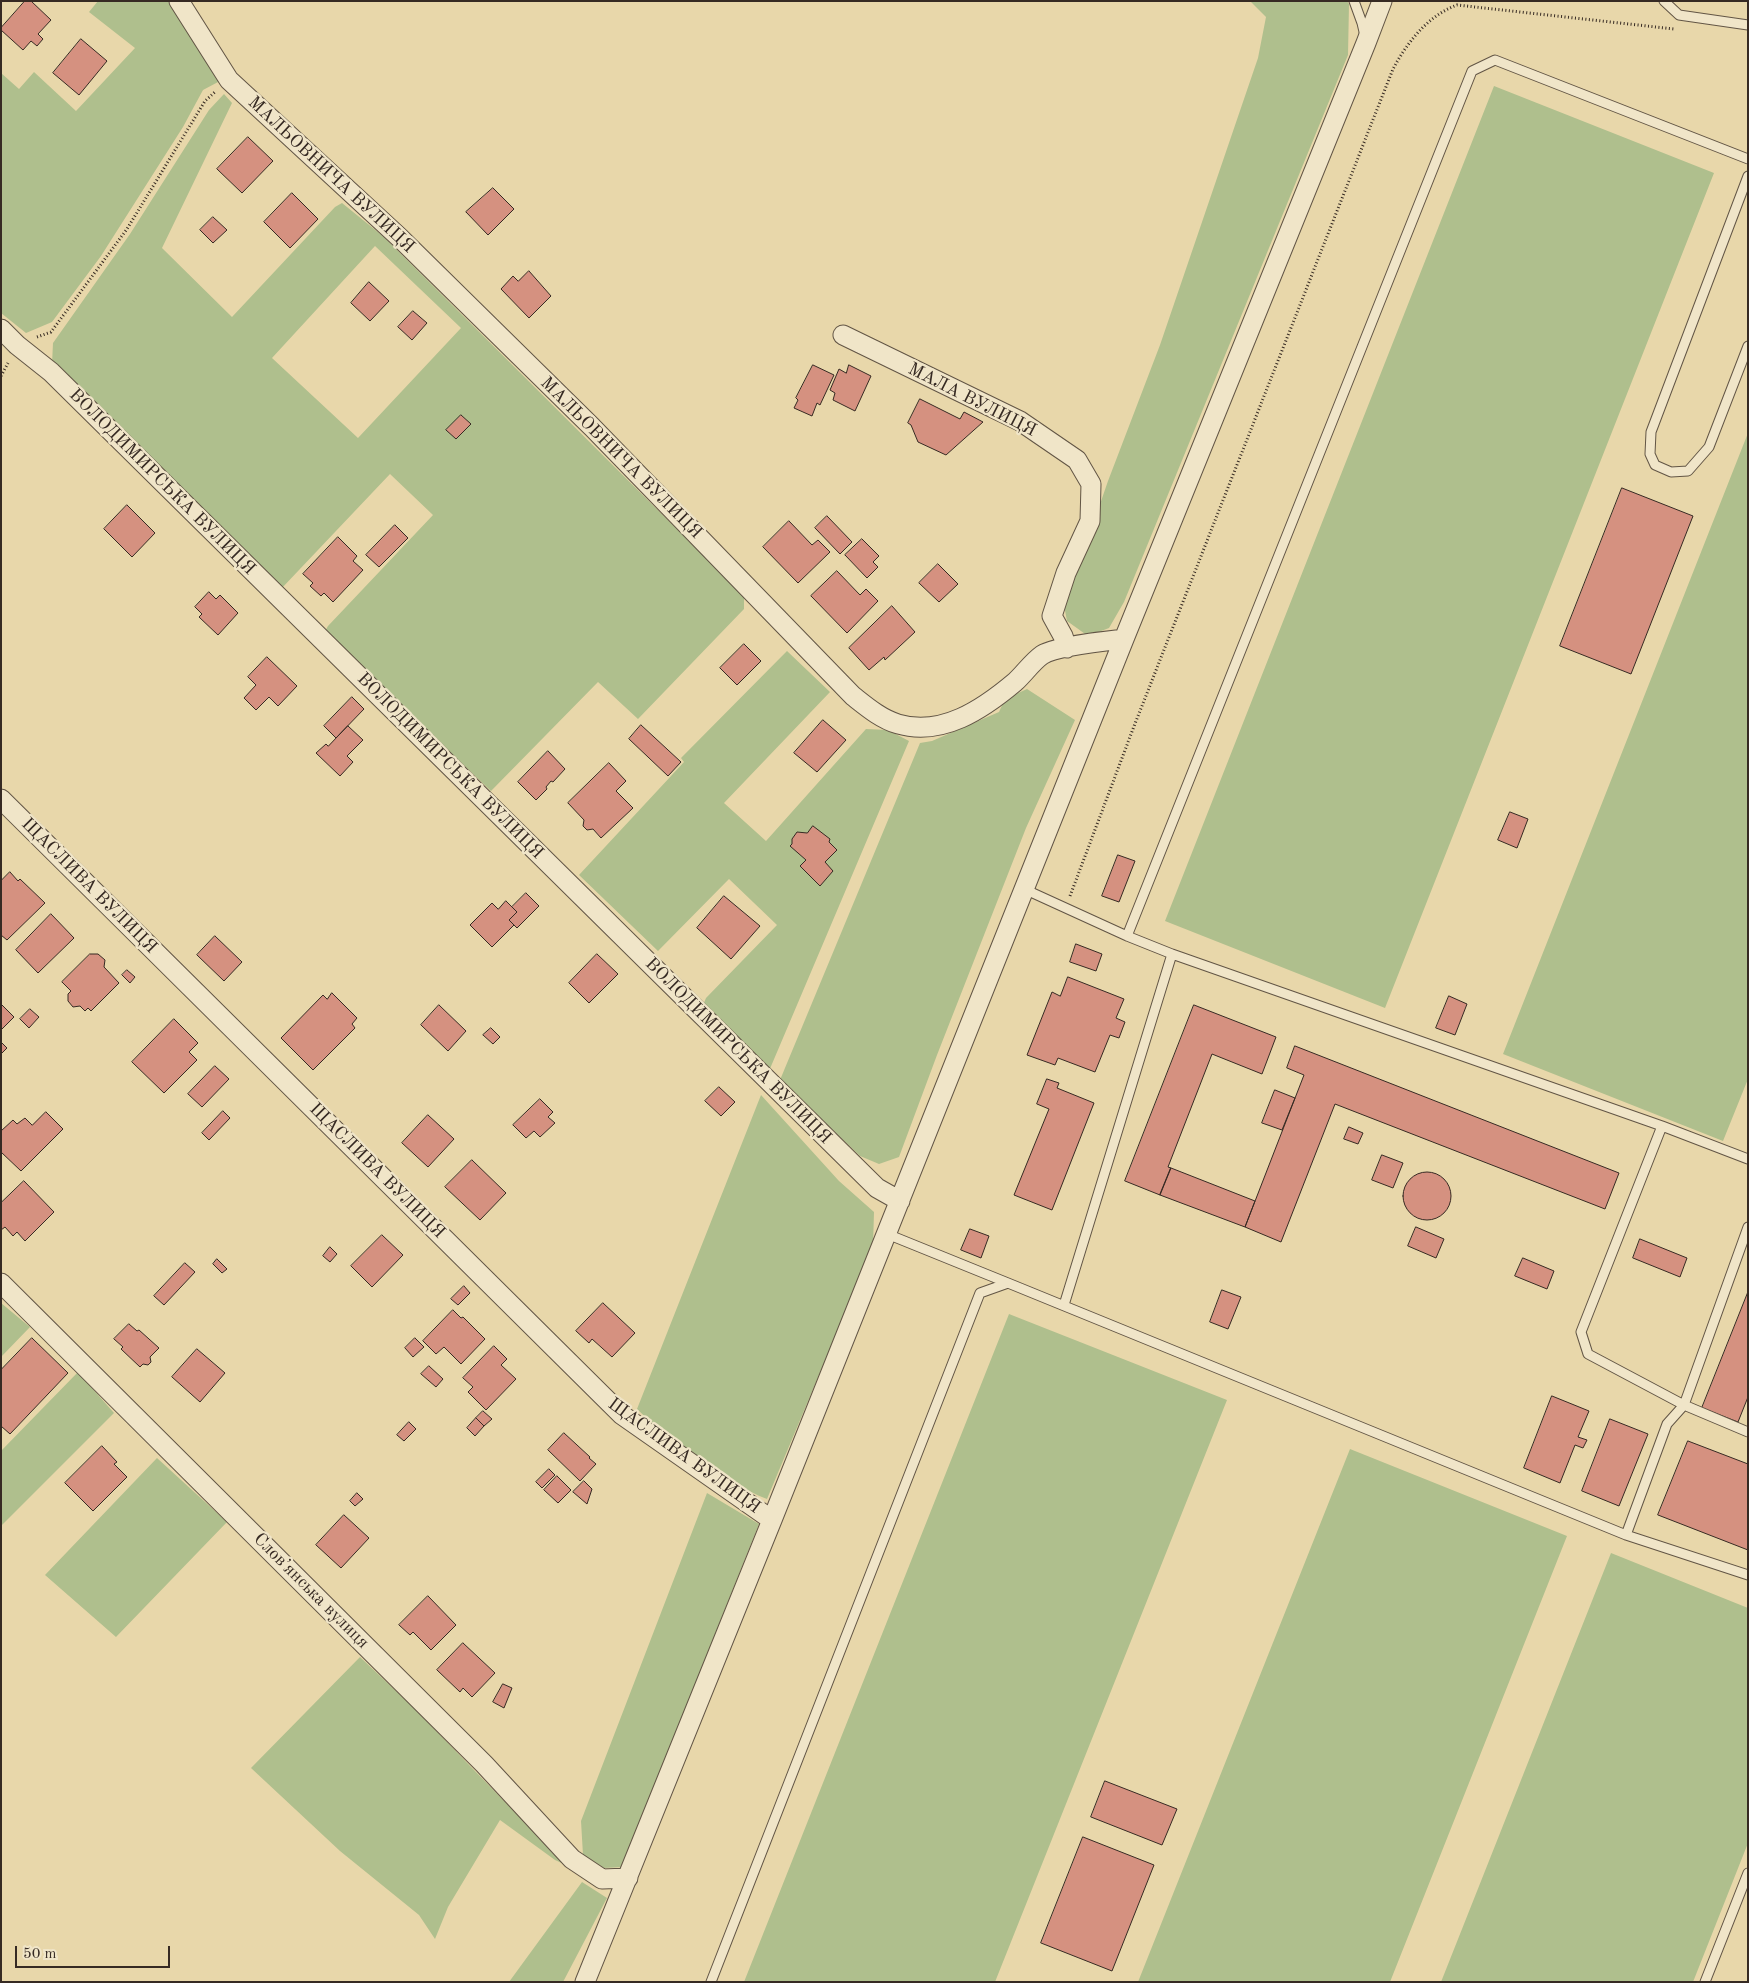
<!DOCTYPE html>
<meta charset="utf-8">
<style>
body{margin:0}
#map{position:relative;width:1749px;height:1983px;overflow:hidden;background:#e8d7aa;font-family:"Old Standard TT",serif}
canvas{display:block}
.frame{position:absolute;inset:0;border:2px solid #362a23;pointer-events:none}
.scale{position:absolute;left:15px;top:1946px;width:155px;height:22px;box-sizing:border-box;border:2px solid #362a23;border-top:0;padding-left:6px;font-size:15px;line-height:18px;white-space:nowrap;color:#362a23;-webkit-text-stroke:4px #f0e5c8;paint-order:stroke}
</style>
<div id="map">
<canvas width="1749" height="1983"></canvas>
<div class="frame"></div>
<div class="scale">50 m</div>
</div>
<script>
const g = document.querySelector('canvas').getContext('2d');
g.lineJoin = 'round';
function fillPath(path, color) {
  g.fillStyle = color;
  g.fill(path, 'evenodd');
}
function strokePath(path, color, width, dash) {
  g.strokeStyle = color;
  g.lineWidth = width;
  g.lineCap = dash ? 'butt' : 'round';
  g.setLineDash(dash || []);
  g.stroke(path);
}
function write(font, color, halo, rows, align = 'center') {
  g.font = font + ' "Old Standard TT",serif';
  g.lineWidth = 4.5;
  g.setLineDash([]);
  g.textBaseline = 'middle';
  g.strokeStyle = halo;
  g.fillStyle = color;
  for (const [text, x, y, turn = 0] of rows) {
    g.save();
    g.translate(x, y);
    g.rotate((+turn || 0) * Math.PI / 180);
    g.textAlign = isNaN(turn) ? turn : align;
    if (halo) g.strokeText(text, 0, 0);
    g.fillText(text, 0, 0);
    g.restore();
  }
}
fillPath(new Path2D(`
 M98,1H172L220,81L203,90L183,127L101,256L52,322L26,333L1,313V73L19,89L34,72L76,111L135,48L89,12Z
 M1250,1H1347L1349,4L1348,55L1124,602L1109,628L1088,636L1067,621L1063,600L1088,539L1108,481L1160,345L1258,58L1266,17Z
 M1494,86L1714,173L1385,1008L1165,921Z
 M224,94L232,103L162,248L232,317L335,207L342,203L384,237L744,596V609L638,719L598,682L491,791L324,633L328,626L433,515L390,474L281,589L52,364L53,343L130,234L209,110ZM375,246L461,328L358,438L272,358Z
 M1748,433V1079L1723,1141L1503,1054Z
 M787,651L830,692L724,803L766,841L866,729L888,730L909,741L769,1071L703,1005L706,998L777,925L729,879L658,951L579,875L684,762L681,758Z
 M1027,689L1075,720L1026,828L937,1055L899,1157L879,1164L860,1156L780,1080L920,743L932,741L999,712L1005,699Z
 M761,1095L839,1181L874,1212L873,1246L767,1499C725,1483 669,1441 637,1409Z
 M1,1303L30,1327L1,1357Z
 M1009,1314L1227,1400L995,1982H744Z
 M78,1372L114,1413L1,1526V1451Z
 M1350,1449L1567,1536L1390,1982H1138Z
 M157,1458L227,1522L116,1637L45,1575Z
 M707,1493L759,1524L622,1867L604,1868L583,1855L581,1821Z
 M1611,1553L1748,1608V1843L1693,1982H1441Z
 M360,1657L414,1708L566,1865L555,1860L500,1820L448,1907L435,1939L419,1915L340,1851L251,1768Z
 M582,1882L607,1898L563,1982H509Z`), '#afbf8d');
const building = new Path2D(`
 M25,1H31L51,20L38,34L43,39L37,46L31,41L23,50L1,30V28Z
 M81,39L107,61L79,95L53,73Z
 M248,137L273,161L242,193L217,169Z
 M493,188L514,209L488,235L466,212Z
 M292,193L318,219L290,248L264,222Z
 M213,217L227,230L213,243L200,230Z
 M529,271L551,296L529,318L501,289L513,276L518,281Z
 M369,282L389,301L370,321L351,303Z
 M413,311L427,323L412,340L398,327Z
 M813,365L834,375L820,405L817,403L812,416L794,408L798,400L796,398Z
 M849,365L871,376L855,411L833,400L835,393L830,390L839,369L846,373Z
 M920,399L960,419L964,412L983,422L946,455L918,442L911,425L908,423Z
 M461,415L471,424L456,439L446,430Z
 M1622,488L1693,516L1631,674L1560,646Z
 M127,505L155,533L132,557L104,529Z
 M827,516L852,542L840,554L815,528Z
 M789,521L812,545L818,540L830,552L798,583L763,547Z
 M395,525L408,538L379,567L366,555Z
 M338,537L357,556L353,561L363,570L333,602L324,593L321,596L310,586L313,583L303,574Z
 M862,539L879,556L873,562L878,567L867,578L845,555Z
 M938,564L958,584L939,602L919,583Z
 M837,571L860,595L866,589L878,601L847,633L811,596Z
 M209,592L216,599L220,595L238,613L218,635L199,617L202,614L195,607Z
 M892,606L915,632L885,660L884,657L869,670L849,648Z
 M744,644L761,661L737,685L720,668Z
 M267,657L297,686L278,706L269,697L256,710L244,698L256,685L248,677Z
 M352,697L364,709L336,738L324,726Z
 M823,720L846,740L817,772L794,753Z
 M641,725L681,762L668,776L629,739Z
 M348,726L363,740L347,756L353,762L340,776L316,753L326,744L328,746Z
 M548,751L565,769L553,782L551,781L546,787L547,789L536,800L518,782Z
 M609,763L626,781L616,791L633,808L601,838L593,829L587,830L583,826L584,820L568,803Z
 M1510,812L1528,819L1517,848L1498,840Z
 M813,826L830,839L829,842L837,850L825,862L833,871L820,886L800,866L806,860L790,846L792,844V839L797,832L807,833Z
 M1118,855L1135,861L1119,902L1102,896Z
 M10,872L18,881L20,879L45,903L7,940L1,935V881Z
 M526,893L539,906L517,928L509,920L517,912L512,907Z
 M724,896L760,926L731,959L697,928Z
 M506,901L517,912L509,920L514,925L492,947L470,925L492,903L498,909Z
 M51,914L74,938L38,973L16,950Z
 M215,936L242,962L224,981L197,955Z
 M1076,944L1102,954L1096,971L1070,962Z
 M90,954H98L105,960L104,967L119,983L91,1011L88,1008L85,1011L80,1006L73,1007L68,1001V994L71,991L62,982Z
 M597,954L618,974L589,1003L569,983Z
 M127,970L135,977L130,983L122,975Z
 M1068,977L1124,999L1116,1018L1125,1022L1119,1038L1110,1035L1095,1072L1058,1058L1055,1065L1027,1055L1052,992L1060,996Z
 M332,993L357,1018L352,1024L355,1028L313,1070L281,1038L323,995L327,999Z
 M1449,996L1467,1004L1455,1035L1436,1028Z
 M1,1004L14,1017L1,1030Z
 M439,1005L466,1031L448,1051L421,1025Z
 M1194,1005L1276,1037L1262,1074L1212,1054L1168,1167L1171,1168L1160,1195L1125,1181Z
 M30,1009L39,1017L29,1028L20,1019Z
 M174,1019L198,1043L189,1052L197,1060L164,1093L132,1062Z
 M491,1028L500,1037L493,1044L483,1035Z
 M1,1042L7,1048L1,1054Z
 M1295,1046L1619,1173L1605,1209L1335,1104L1281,1242L1245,1227L1304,1075L1287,1068Z
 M215,1066L229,1079L202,1107L188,1094Z
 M1047,1079L1059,1083L1057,1088L1094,1103L1052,1210L1014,1195L1049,1109L1037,1104Z
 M719,1087L735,1102L721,1116L705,1101Z
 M1275,1090L1295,1098L1282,1130L1262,1123Z
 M540,1099L553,1112L548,1117L555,1123L540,1137L534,1131L526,1138L513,1125Z
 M223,1111L230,1118L209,1140L202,1133Z
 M46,1112L63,1129L21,1171L1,1152V1131L13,1120L17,1124L25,1118L32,1125Z
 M428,1115L454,1139L428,1167L402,1143Z
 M1349,1127L1363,1133L1358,1144L1344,1139Z
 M1382,1155L1403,1163L1393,1188L1372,1180Z
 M472,1160L506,1193L480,1220L445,1187Z
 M1171,1168L1255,1201L1245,1227L1160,1195Z
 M1403 1196a24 24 0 1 1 48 0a24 24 0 1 1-48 0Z
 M24,1181L54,1212L25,1241L17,1232L13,1236L5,1227L1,1230V1203Z
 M1416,1227L1444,1239L1436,1258L1408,1246Z
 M970,1229L989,1236L981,1258L961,1250Z
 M382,1235L403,1255L372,1287L351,1266Z
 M1640,1239L1687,1258L1680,1277L1633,1258Z
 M330,1247L337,1254L330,1262L323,1256Z
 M1523,1258L1554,1271L1547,1289L1515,1276Z
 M217,1259L227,1269L222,1273L213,1264Z
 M185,1263L195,1272L164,1305L154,1296Z
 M464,1286L470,1293L458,1305L451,1299Z
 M1222,1290L1241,1297L1228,1329L1210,1322Z
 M1748,1292V1397L1738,1422L1702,1408Z
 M603,1303L635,1333L612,1357L592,1339L589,1343L576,1331Z
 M453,1310L461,1318L463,1317L485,1339L461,1364L444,1347L436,1354L423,1341Z
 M129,1324L137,1331L139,1330L159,1348L150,1357L151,1362L148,1365L143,1364L140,1367L121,1349L123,1347L114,1339Z
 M32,1338L68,1373L10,1434L1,1426V1370Z
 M415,1338L424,1347L413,1357L405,1348Z
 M494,1346L507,1359L501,1365L516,1379L486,1410L468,1392L473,1387L463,1378Z
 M197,1349L225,1373L200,1402L172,1377Z
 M429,1366L443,1379L436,1387L421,1374Z
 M1552,1396L1589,1411L1578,1437L1587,1440L1583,1448L1575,1445L1560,1483L1524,1468Z
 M483,1411L492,1419L484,1426L476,1418Z
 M476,1418L484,1426L475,1436L467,1428Z
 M1610,1419L1648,1434L1619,1506L1582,1491Z
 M409,1422L416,1429L404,1441L397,1435Z
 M564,1433L590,1457L589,1458L596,1464L580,1481L548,1450Z
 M1688,1441L1748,1464V1550L1658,1515Z
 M102,1446L117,1462L114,1464L127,1477L93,1511L65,1483Z
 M549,1469L555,1475L542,1488L536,1482Z
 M557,1476L571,1490L558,1503L544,1490Z
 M584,1481L592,1489L587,1504L573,1492Z
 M357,1493L363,1499L355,1506L350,1501Z
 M344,1515L369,1538L341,1568L316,1545Z
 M428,1596L456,1625L431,1650L413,1632L410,1635L399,1625Z
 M463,1643L495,1673L472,1697L463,1688L460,1692L437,1670Z
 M503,1684L512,1688L504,1708L493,1702Z
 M1105,1781L1177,1809L1162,1845L1091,1817Z
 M1083,1837L1154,1865L1112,1971L1041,1943Z`);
fillPath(building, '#d59180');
strokePath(building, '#362a23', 1);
const lane = new Path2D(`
 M1354,1L1362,23L1365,36
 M1664,1L1679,15L1748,25
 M1748,159L1495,60L1472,71L1127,936L1172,954L1662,1126L1748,1159
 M1748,176L1651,432L1650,454L1655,465L1671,472L1688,471L1709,447L1748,346
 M1024,889L1127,936
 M1662,1126L1581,1332L1588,1354L1684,1405L1748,1432
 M887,1234L1008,1283
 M1064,1305L1172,954
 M1626,1535L1667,1424L1684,1405L1748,1227
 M711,1982L980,1293L1008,1283L1626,1535L1748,1575
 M1705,1982L1748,1873`);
const street = new Path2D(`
 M179,1L229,80L400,238L592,427L853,696C867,707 881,719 898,724C942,737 983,709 1015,682C1024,674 1032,662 1042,655C1056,646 1106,641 1124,639
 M1,329L17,345L51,372L877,1188L900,1201
 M843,335L1020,421L1077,460L1091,484L1090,521L1066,573L1052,616L1063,636L1067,648
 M1,799L622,1415L772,1520
 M1,1283L484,1764L572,1859L602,1879L628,1878
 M585,1982L772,1520L1124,639L1366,43L1382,1`);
strokePath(lane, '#625545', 11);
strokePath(street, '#625545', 21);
strokePath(new Path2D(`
 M37,337L51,332L127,229L205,101L215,92
 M1,376L8,363
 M1070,896L1136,721L1393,69C1407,43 1427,16 1457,5L1674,29`), '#362a23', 3, [1, 2.5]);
strokePath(lane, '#f0e5c8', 9);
strokePath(street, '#f0e5c8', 19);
write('18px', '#362a23', '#f0e5c8', [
 ["МАЛЬОВНИЧА ВУЛИЦЯ",331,175,43],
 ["МАЛА ВУЛИЦЯ",972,400,27],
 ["МАЛЬОВНИЧА ВУЛИЦЯ",621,458,45],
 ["ВОЛОДИМИРСЬКА ВУЛИЦЯ",162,482,45],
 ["ВОЛОДИМИРСЬКА ВУЛИЦЯ",450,766,45],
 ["ЩАСЛИВА ВУЛИЦЯ",89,886,45],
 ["ВОЛОДИМИРСЬКА ВУЛИЦЯ",738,1051,45],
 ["ЩАСЛИВА ВУЛИЦЯ",377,1171,45],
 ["ЩАСЛИВА ВУЛИЦЯ",684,1456,36],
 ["Словʼянська вулиця",311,1591,45]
]);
</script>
